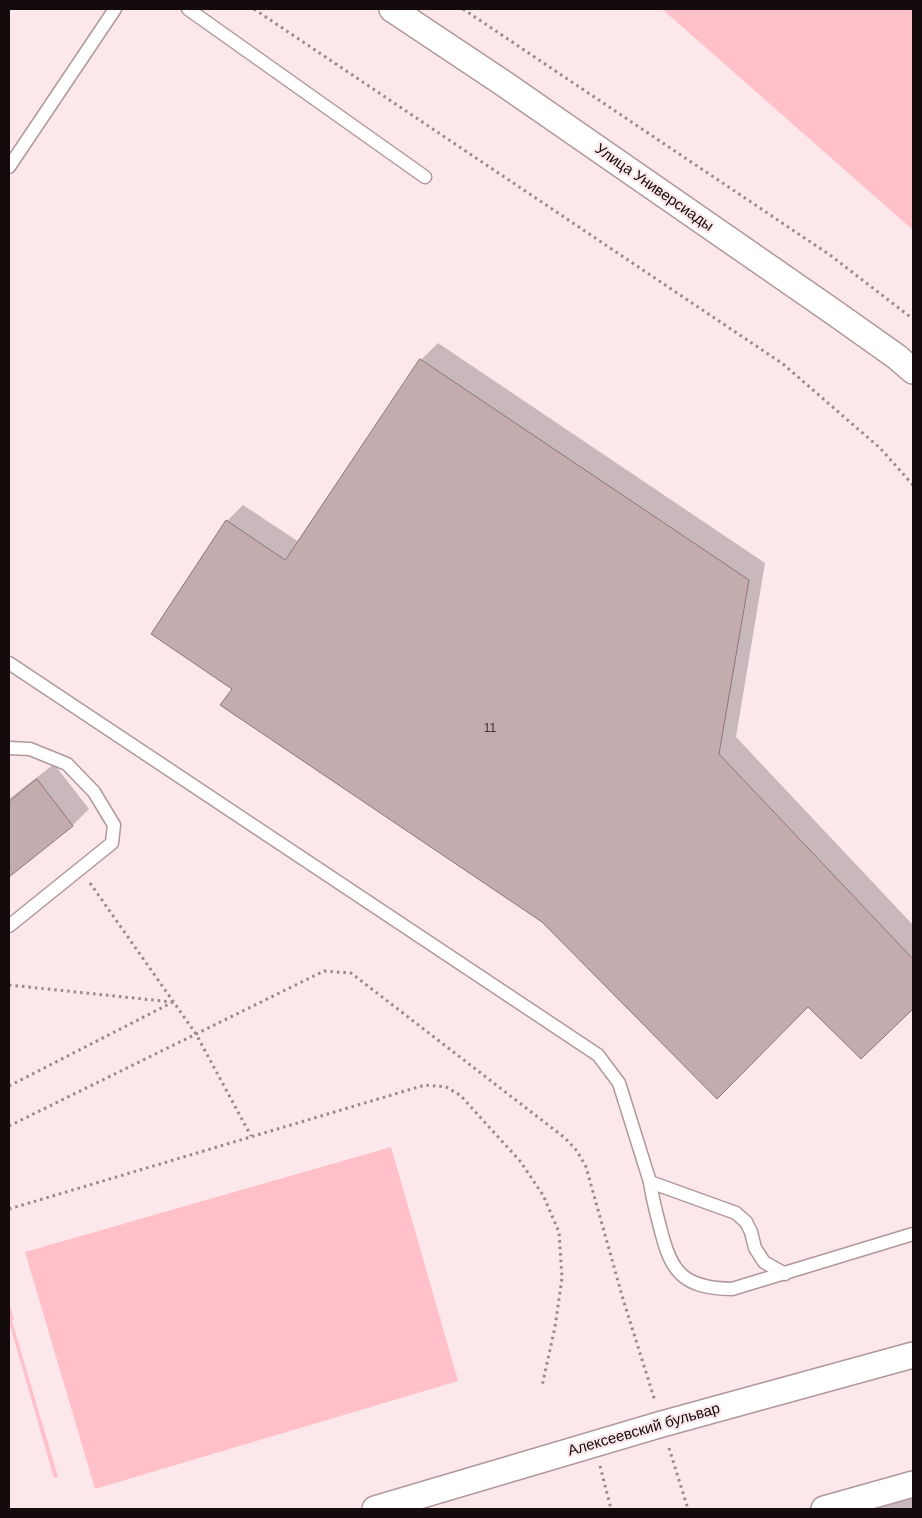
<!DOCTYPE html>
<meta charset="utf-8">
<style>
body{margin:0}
#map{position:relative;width:922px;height:1518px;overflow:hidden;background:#fce7ea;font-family:Arial,sans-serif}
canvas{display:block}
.frame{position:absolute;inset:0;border:10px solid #130b0c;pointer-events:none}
</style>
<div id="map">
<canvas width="922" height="1518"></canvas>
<div class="frame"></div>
</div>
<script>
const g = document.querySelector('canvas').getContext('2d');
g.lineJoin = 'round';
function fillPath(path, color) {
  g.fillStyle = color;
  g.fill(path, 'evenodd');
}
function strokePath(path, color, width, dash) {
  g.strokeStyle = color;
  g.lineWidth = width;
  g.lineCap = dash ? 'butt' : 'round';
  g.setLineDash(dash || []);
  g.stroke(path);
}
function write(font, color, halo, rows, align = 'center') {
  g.font = font + ' Arial,sans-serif';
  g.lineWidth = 4.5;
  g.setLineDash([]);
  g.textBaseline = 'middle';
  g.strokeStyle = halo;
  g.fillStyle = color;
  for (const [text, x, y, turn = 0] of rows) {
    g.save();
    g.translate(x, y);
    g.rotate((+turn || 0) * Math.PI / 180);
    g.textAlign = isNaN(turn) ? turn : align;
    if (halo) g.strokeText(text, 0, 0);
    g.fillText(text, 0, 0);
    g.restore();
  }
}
fillPath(new Path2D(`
 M662,9H913V230Z
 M391,1147L458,1381L95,1489L25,1252Z
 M9,1301L14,1320L12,1321L58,1477L54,1478L9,1322Z`), '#ffc0ca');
fillPath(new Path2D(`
 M438,343L765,563L736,737L913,925V1008L861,1058L808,1005L234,688L227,521L243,505L299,542L421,360Z
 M54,764L89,809L73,825L9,875V799Z
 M913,1486V1509H845Z`), '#0003');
const building = new Path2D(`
 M420,359L749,580L719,754L913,959V1009L861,1059L808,1007L717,1099L542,922L220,705L232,689L151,634L226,520L285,560Z
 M37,779L73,826L9,877V802Z`);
fillPath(building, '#c3abae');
strokePath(building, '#8c7579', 1);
const lane = new Path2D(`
 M188,9L425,177
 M9,167L115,9
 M9,663L598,1055L619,1083L650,1182C652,1197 656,1212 660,1227C671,1273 683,1288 732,1289L913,1234
 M9,748L30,749L67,764L94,792L114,825L112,843L9,926
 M650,1182L736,1213L746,1222L751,1232L755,1248L764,1262L785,1274`);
const street = new Path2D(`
 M392,9L503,83L832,311L897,357L913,371
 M375,1509L662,1424L913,1355
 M824,1509L913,1484`);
strokePath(lane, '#b0989b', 15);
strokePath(street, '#b0989b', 28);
strokePath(new Path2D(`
 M254,9L783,364L880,448L913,485
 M463,9L830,255L913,319
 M90,883L196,1034L251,1136
 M9,985L172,1002
 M9,1086L173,1002
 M9,1126L324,971L351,973L565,1138L577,1151L586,1167L623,1299L655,1401
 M9,1209L425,1085L446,1087L460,1095L520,1161L543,1195L559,1232L562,1278L555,1327L542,1386
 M669,1448L688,1509
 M600,1466L611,1509`), '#98898b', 3, [2.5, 4]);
strokePath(lane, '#fff', 12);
strokePath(street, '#fff', 25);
write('12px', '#3f3334', null, [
 ["11",490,729]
]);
write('15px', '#130b0c', '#fce7ea', [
 ["Улица Универсиады",654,188,35],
 ["Алексеевский бульвар",644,1430,-16]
]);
</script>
